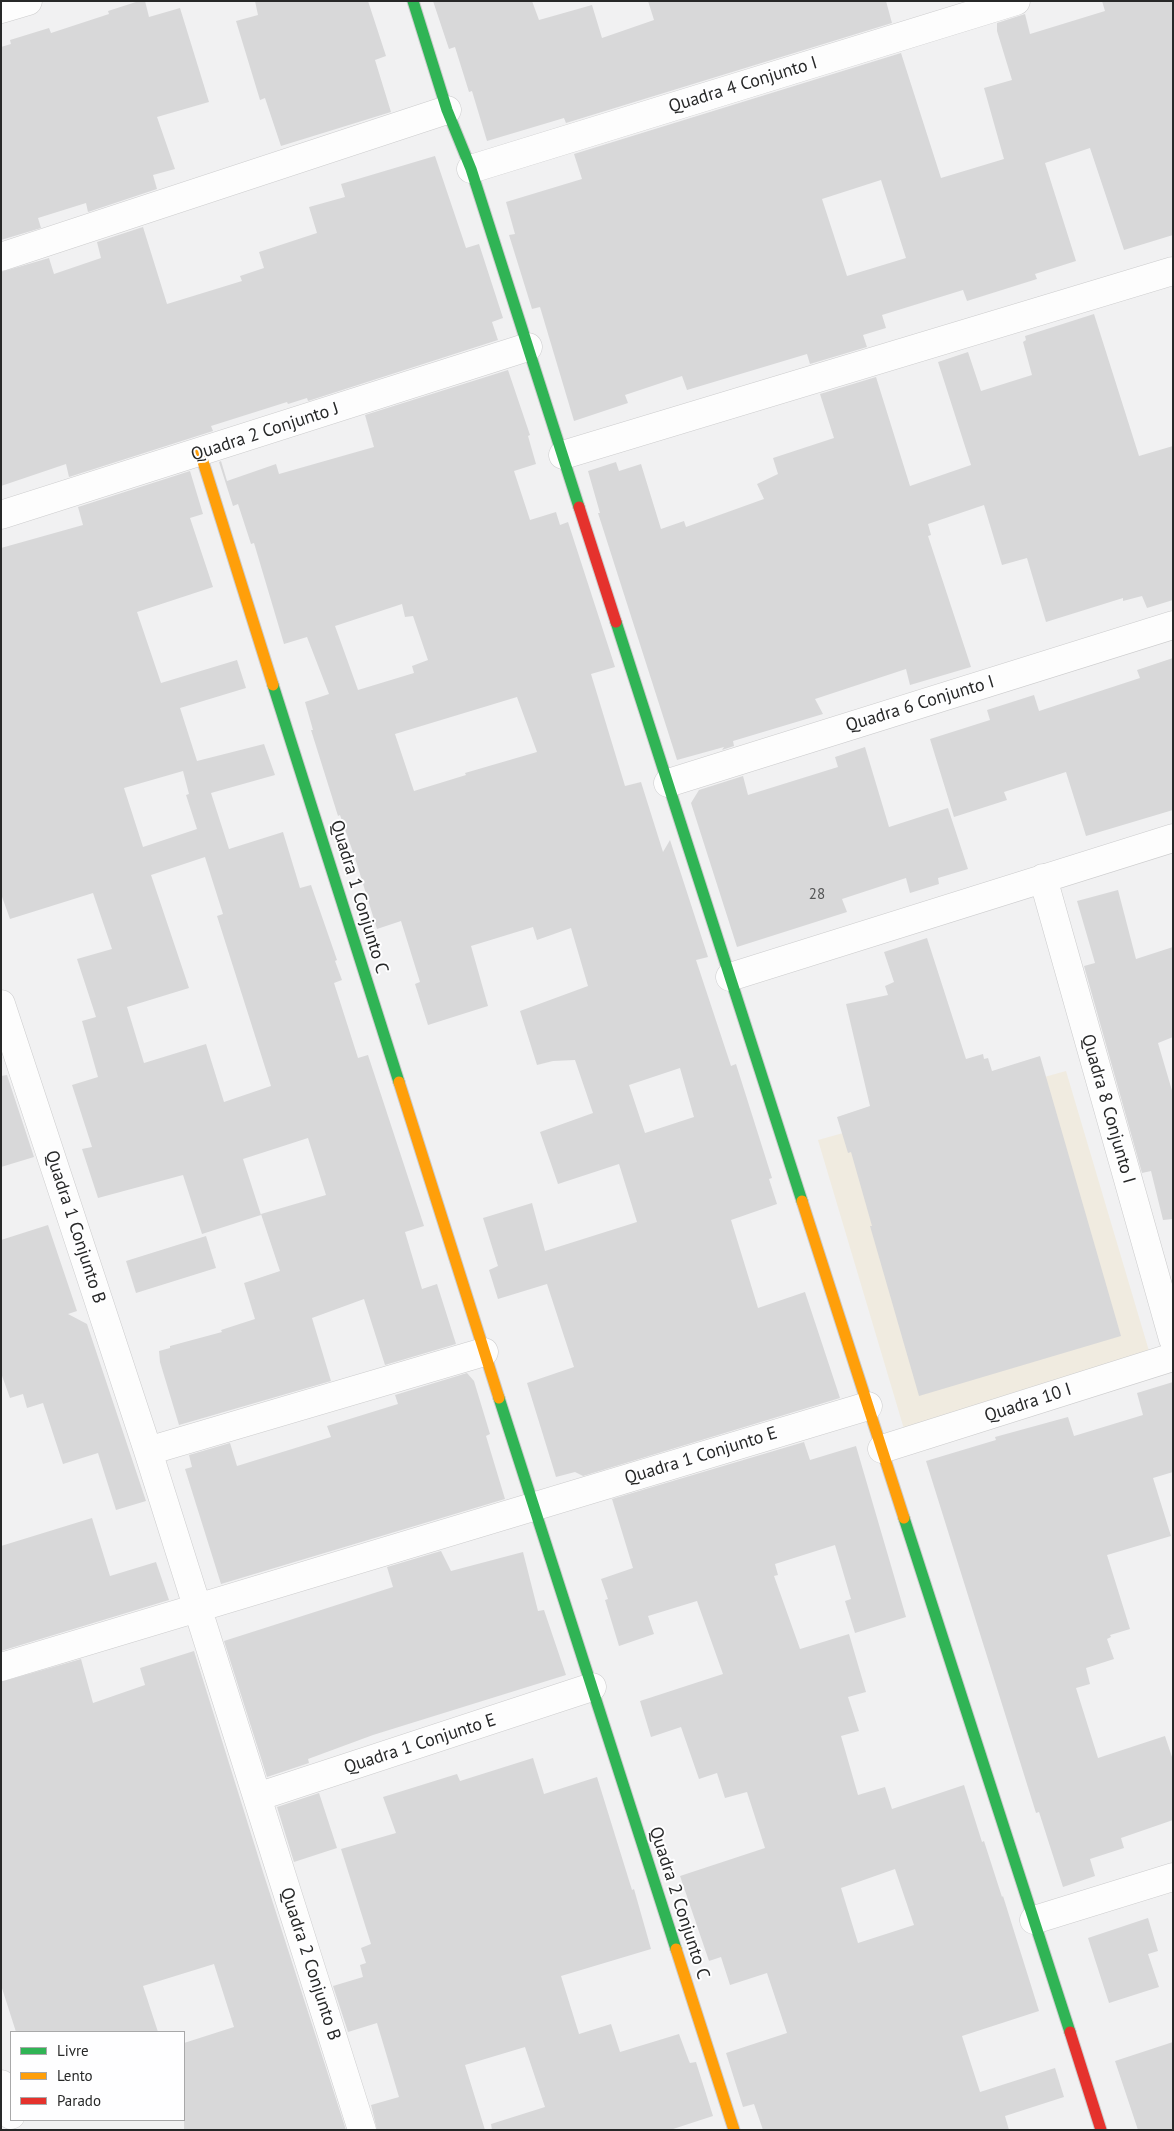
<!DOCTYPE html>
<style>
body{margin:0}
#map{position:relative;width:1174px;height:2131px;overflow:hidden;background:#f1f1f2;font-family:"PT Sans",sans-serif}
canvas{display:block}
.frame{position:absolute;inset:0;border:2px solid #272828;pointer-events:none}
.legend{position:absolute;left:10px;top:2031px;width:175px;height:90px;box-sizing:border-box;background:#fefeff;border:1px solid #a8a8a9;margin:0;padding:6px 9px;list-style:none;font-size:15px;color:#272828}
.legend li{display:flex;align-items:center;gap:10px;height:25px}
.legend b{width:25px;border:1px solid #a8a8a9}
</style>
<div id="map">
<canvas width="1174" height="2131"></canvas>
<div class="frame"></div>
<ul class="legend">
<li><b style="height:6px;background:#30b455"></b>Livre</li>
<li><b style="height:6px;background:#ff9f0a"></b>Lento</li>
<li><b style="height:6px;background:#e5322d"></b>Parado</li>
</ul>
</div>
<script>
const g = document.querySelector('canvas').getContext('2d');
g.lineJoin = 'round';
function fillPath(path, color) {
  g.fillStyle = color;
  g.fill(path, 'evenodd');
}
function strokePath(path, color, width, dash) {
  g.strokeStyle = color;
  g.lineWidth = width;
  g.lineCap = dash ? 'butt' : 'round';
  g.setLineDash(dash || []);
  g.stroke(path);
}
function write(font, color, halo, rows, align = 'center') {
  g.font = font + ' "PT Sans",sans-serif';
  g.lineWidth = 4;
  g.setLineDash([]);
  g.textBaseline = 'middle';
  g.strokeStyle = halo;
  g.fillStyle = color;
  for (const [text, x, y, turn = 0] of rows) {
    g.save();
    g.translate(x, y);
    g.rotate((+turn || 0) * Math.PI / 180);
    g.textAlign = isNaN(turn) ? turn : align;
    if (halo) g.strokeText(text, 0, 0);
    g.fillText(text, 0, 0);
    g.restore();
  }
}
fillPath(new Path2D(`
 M1066,1071L1149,1351L904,1429L818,1140Z`), '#f0ebe0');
fillPath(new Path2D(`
 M139,1H145L149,17L180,8L209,102L157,117L175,169L153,175L157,189L88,212L86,203L38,218L41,228L1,240V47L11,44L10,40L49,28L51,33L109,14L108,11Z
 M255,1H368L386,56L375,60L391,112L281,146L265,98L260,100L236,21L258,15Z
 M433,1H532L539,20L592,5L602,38L654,20L648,1H886L892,23L566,123L564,118L487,141L472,91L469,92L455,47L449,49Z
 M1102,1H1173V235L1124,250L1090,148L1045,163L1076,261L1035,274L1037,279L967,301L963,290L882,315L886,328L863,335L867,347L810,364L807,354L687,390L682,376L625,395L628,403L574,421L540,307L532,309L509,235L515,234L506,202L582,179L574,154L901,53L941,178L1004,159L984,88L1012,80L997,31V23L1025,14L1030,34L1105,11ZM881,180L906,258L847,276L822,199Z
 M435,156L466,248L479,244L503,318L492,322L498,340L308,401L307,398L288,404L287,402L211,426L213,431L69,477L66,464L1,486V272L49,258L54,274L101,258L97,242L143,227L167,304L242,281L240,276L264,268L259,252L317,233L309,207L345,197L341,184Z
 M1094,314L1139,456L1173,446V600L1147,608L1142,596L1123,601V598L1046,622L1027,558L1002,565L984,505L928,524L931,535L928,536L971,667L910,685L906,669L815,699L823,714L733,741L734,746L722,750L724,747L677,760L598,513H600L588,471L616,462L619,471L641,464L661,529L684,521L686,527L764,499L757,484L778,474L773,458L834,438L820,394L876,377L910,486L971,465L938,362L968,352L981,391L1032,375L1023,342L1026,340L1025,336Z
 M508,370L530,435L528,436L536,464L514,471L530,520L556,512L560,525L568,522L615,667L591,674L625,786L641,782L663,852L670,840L708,957L696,960L731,1066L736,1064L772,1178L769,1179L777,1204L731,1220L758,1308L805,1292L840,1398L583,1476L575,1472L556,1477L527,1383L574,1367L547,1284L498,1299L489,1270L498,1266L483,1218L532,1203L545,1251L637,1222L619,1164L558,1184L540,1132L593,1113L575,1060L553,1061L537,1065L520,1011L588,986L571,928L537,940L533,927L471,946L488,1006L428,1025L415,984L420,982L401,921L377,929L355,858L340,815L338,816L311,730H313L305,702L329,694L307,637L284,644L254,543L251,544L238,504L233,506L219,462L221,461L227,481L276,464L279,474L374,447L365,415ZM402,604L405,617L413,616L428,660L412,666L414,673L358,690L335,626ZM517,697L537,752L465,773L466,775L414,791L395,734ZM680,1068L694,1117L645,1133L629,1085Z
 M190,471L203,514L190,518L213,587L137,612L161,683L237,660L246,688L180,708L197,761L264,744L275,775L211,793L229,849L283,832L300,888L311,885L337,960L335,961L342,980L334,983L358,1058L368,1055L424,1226L405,1232L422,1289L437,1284L456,1344L385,1365L364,1299L312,1318L331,1381L179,1425L160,1362L159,1351L170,1348V1346L222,1332L221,1330L255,1319L244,1283L280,1271L261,1214L326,1195L308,1138L243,1159L261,1215L202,1234L183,1175L98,1198L82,1149L92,1147L72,1085L98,1077L82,1021L96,1017L77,959L112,949L93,893L10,919L1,894V548L83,525L78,507ZM183,771L189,794L186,795L197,829L143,847L124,788ZM205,857L223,914L217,916L271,1086L224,1102L206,1044L144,1063L127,1007L189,988L151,875Z
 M1173,658V810L1086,836L1066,772L1004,792L1007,800L954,817L930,739L990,720L987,710L1034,695L1039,711L1140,678L1137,670Z
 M865,747L889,827L948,808L968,869L938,878L939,884L910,893L906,878L842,899L847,912L737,947L691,803L699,790L743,776L748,795L838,767L835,757Z
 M1118,890L1136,959L1173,947V1037L1158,1043L1173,1094V1219L1163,1220L1151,1171L1142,1173L1084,966L1095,963L1077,901Z
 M927,938L966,1059L983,1054L984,1059L988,1058L992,1071L1040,1056L1121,1336L919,1396L870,1226H872L851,1152L848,1153L837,1117L870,1106L846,1004L888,995L885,986L894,982L884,952Z
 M7,1075L34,1157L1,1167V1076Z
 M48,1225L77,1311L68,1314L87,1324L146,1501L116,1510L98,1453L63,1464L43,1403L27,1408L23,1394L10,1398L1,1373V1240Z
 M206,1236L216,1268L136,1293L126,1261Z
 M467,1373L474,1381L490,1434L486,1436L505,1499L221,1584L185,1469L192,1467L189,1455L230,1443L237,1466L331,1437L327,1426L398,1404L395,1395Z
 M1173,1382V1472L1153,1478L1171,1536L1107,1555L1130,1629L1110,1635L1111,1637L1107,1639L1114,1659L1086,1668L1090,1684L1076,1688L1098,1758L1165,1736L1173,1760V1820L1121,1838L1124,1848L1090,1859L1095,1876L1063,1887L1039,1812L1036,1813L926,1461L996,1440L995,1437L1068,1417L1074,1436L1143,1415L1137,1393Z
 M804,1442L810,1460L856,1446L906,1617L855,1633L845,1601L851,1599L835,1545L775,1564L778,1575L774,1576L800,1649L849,1634L866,1692L848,1697L859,1731L841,1736L858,1795L885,1787L892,1809L964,1785L982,1842L984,1841L1002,1897L1003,1896L1039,2011L962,2036L980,2092L1055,2068L1064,2097L1005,2116L1009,2130H763L754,2104L743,2107L726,2053L787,2033L767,1973L730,1985L721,1957L709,1961L680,1876L765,1848L747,1792L725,1798L717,1773L699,1779L681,1727L651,1737L640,1701L723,1674L697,1601L648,1616L654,1634L619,1646L605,1600L608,1599L601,1579L633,1568L612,1499ZM895,1869L914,1925L858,1943L841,1888Z
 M92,1518L110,1576L156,1562L169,1600L1,1651V1546Z
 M441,1551L451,1571L523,1552L538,1611L544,1610L566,1675L373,1735L308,1759L309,1763L267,1777L224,1641L393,1587L387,1567Z
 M194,1651L263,1872L346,2130H184V2043L234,2027L214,1964L143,1986L158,2032H16L1,1985V1682L81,1659L93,1703L145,1685L140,1668Z
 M533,1758L544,1794L597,1777L632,1890L634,1889L651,1949L561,1976L579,2034L611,2024L620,2052L679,2034L689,2061L690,2063L696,2062L713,2116L670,2130H492L491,2124L545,2107L525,2047L465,2065L485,2130H377L371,2105L399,2097L377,2023L348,2032L333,1986L363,1977L360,1965L366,1963L361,1948L371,1944L341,1849L396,1833L383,1797L457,1774L460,1781Z
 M319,1793L337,1848L294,1862L277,1807Z
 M1148,1918L1158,1951L1148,1954L1159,1987L1109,2003L1088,1938Z
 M1173,2042V2130H1138L1115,2061Z`), '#d8d8d9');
const street = new Path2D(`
 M1,9L28,1
 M471,169L1016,1
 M1,257L447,110
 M563,455L1173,271
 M1,515L528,347
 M668,783L1173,625
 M1043,878L1173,1339
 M730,977L1173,838
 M1,1004L148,1451L362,2130
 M882,1449L1173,1357
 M148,1451L484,1352
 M1,1667L868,1406
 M257,1797L592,1687
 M1034,1920L1173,1877
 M1,2084L11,2115`);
const fast = new Path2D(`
 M413,1L447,110L471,169L579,507
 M616,622L802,1201
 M273,685L399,1082
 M499,1398L676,1949
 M904,1518L1070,2032`);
const slow = new Path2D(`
 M200,452L273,685
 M399,1082L499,1398
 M802,1201L904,1518
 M676,1949L734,2130`);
const jam = new Path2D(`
 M579,507L616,622
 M1070,2032L1101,2130`);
strokePath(street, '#cccccd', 29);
strokePath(fast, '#cccccd', 13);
strokePath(slow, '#cccccd', 13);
strokePath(jam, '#cccccd', 13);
strokePath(street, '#fdfdfd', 28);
strokePath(fast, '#30b455', 11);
strokePath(slow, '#ff9f0a', 11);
strokePath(jam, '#e5322d', 11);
write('15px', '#535454', null, [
 ["28",817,895]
]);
write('18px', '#272828', '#fefeff', [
 ["Quadra 4 Conjunto I",743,85,-17],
 ["Quadra 2 Conjunto J",265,432,-18],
 ["Quadra 6 Conjunto I",920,704,-17],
 ["Quadra 1 Conjunto C",359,897,73],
 ["Quadra 8 Conjunto I",1108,1109,74],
 ["Quadra 1 Conjunto B",75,1227,72],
 ["Quadra 10 I",1028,1403,-18],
 ["Quadra 1 Conjunto E",701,1456,-17],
 ["Quadra 1 Conjunto E",420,1744,-18],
 ["Quadra 2 Conjunto C",679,1903,72],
 ["Quadra 2 Conjunto B",310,1964,72]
]);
</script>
